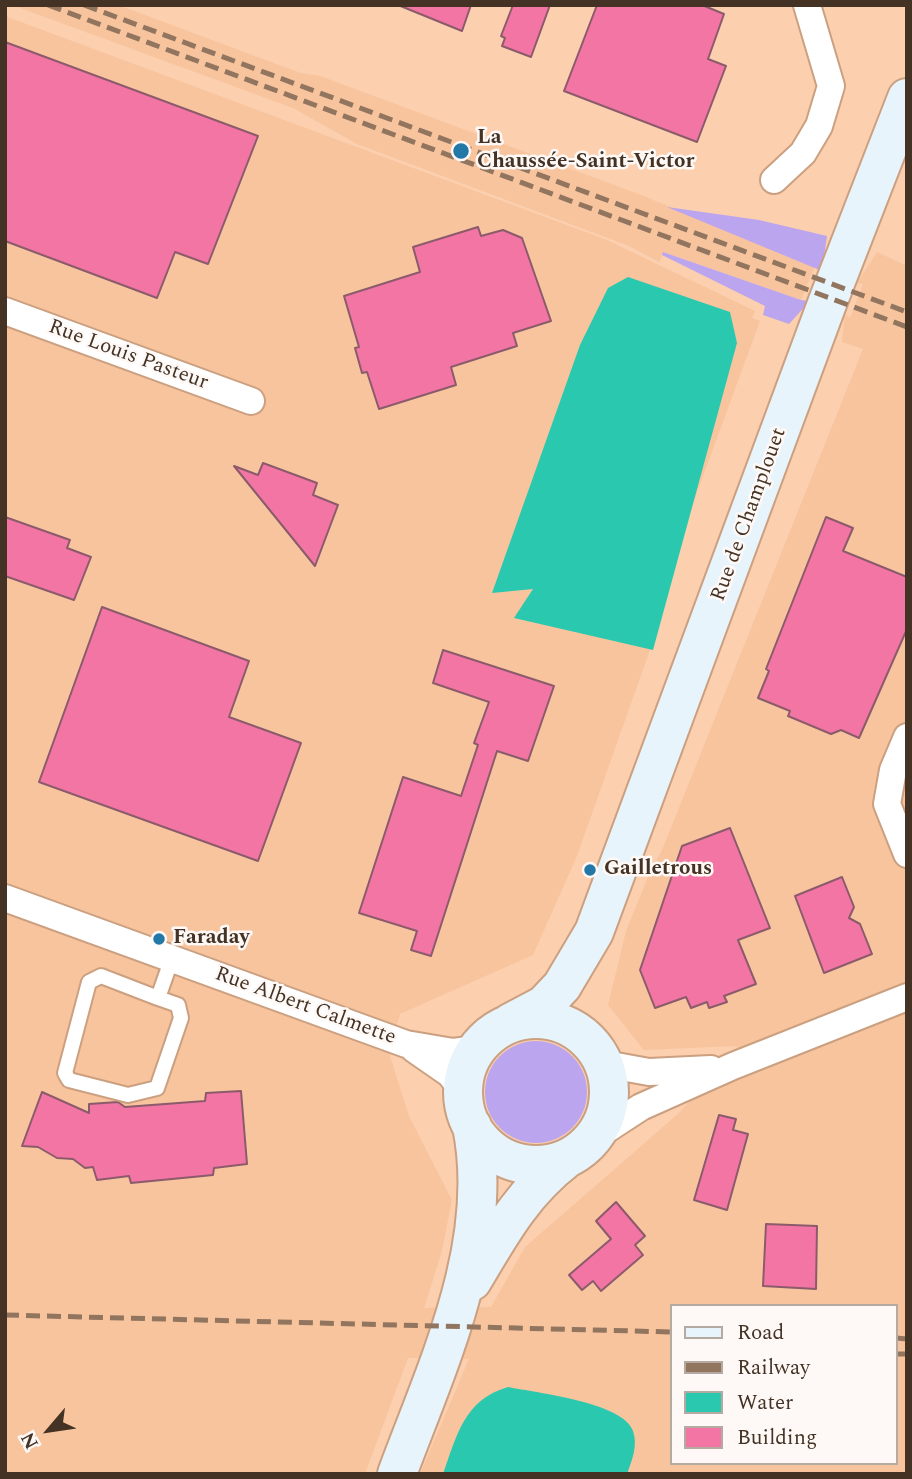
<!DOCTYPE html>
<meta charset="utf-8">
<style>
body{margin:0}
#map{position:relative;width:912px;height:1479px;overflow:hidden;background:#fccfae;font-family:Spectral,serif}
canvas{display:block}
.frame{position:absolute;inset:0;border:7px solid #443325;pointer-events:none}
.legend{position:absolute;left:670px;top:1304px;width:228px;height:161px;box-sizing:border-box;background:#fef9f6;border:2px solid #b4aaa2;margin:0;padding:9px 12px;list-style:none;font-size:21px;color:#443325}
.legend li{display:flex;align-items:center;gap:14px;height:35px}
.legend b{width:35px;border:2px solid #b4aaa2}
.north{position:absolute;left:14px;top:1395px;width:70px;height:70px;-webkit-text-stroke:5px #fef9f6;paint-order:stroke;rotate:241deg;font-size:19px;font-weight:700;line-height:28px;text-align:center;color:#443325}
.north::after{content:'';display:block;margin:auto;width:24px;height:32px;background:#443325;clip-path:polygon(50% 0,100% 100%,50% 72%,0 100%)}
</style>
<div id="map">
<canvas width="912" height="1479"></canvas>
<div class="frame"></div>
<ul class="legend">
<li><b style="height:9px;background:#e8f4fc"></b>Road</li>
<li><b style="height:9px;background:#92755f"></b>Railway</li>
<li><b style="height:19px;background:#2ac8ae"></b>Water</li>
<li><b style="height:19px;background:#f375a4"></b>Building</li>
</ul>
<div class="north">N</div>
</div>
<script>
const g = document.querySelector('canvas').getContext('2d');
g.lineJoin = 'round';
function fillPath(path, color) {
  g.fillStyle = color;
  g.fill(path, 'evenodd');
}
function strokePath(path, color, width, dash) {
  g.strokeStyle = color;
  g.lineWidth = width;
  g.lineCap = dash ? 'butt' : 'round';
  g.setLineDash(dash || []);
  g.stroke(path);
}
function write(font, color, halo, rows, align = 'center') {
  g.font = font + ' Spectral,serif';
  g.lineWidth = 5;
  g.setLineDash([]);
  g.textBaseline = 'middle';
  g.strokeStyle = halo;
  g.fillStyle = color;
  for (const [text, x, y, turn = 0] of rows) {
    g.save();
    g.translate(x, y);
    g.rotate((+turn || 0) * Math.PI / 180);
    g.textAlign = isNaN(turn) ? turn : align;
    if (halo) g.strokeText(text, 0, 0);
    g.fillText(text, 0, 0);
    g.restore();
  }
}
fillPath(new Path2D(`
 M12,5H118L301,73L320,76L641,195L815,266L801,300L664,252L659,262L629,246L357,144L293,108Z
 M5,16L607,240L755,311L752,318L760,321L690,512L651,647L577,856L533,955L400,1014L389,1053L409,1116L452,1200L442,1251L424,1308L491,1307L525,1247L679,1113L738,1046L644,1050L608,1005L626,931L650,872L662,850L863,349L842,342L845,314L850,318L863,284L857,283L877,252L907,266V1474H420L469,1359L408,1358L365,1474H5ZM672,1306H896V1463H672Z`), '#f8c49e');
fillPath(new Path2D(`
 M667,207L759,220L827,236L822,271Z
 M663,252L801,300L810,301L789,324L763,315L765,306L662,255Z
 M485 1092a51 51 0 1 1 102 0a51 51 0 1 1-102 0Z`), '#bca5ef');
fillPath(new Path2D(`
 M628,277L730,312L737,343L653,650L514,618L533,589L492,593L580,345L608,288Z
 M508,1387C537,1393 623,1402 633,1431C638,1446 632,1460 627,1474H443C457,1435 464,1400 508,1387Z`), '#2ac8ae');
const building = new Path2D(`
 M398,5H471L462,31Z
 M513,5H550L531,57L502,46L505,38L501,36Z
 M597,5H702L724,14L708,59L726,66L697,142L564,91Z
 M5,42L258,136L208,264L175,252L157,298L5,241Z
 M478,227L481,236L503,230L522,238L551,321L513,333L517,346L451,367L456,385L379,409L367,372L362,373L355,348L359,347L344,296L420,272L413,247Z
 M263,463L317,483L313,495L338,505L315,566L234,466L258,475Z
 M5,517L70,540L67,548L91,557L74,600L5,576Z
 M826,517L853,528L843,551L907,577V629L859,738L841,730L831,734L788,716L790,711L758,698L769,671L766,669Z
 M102,607L249,661L229,717L301,743L258,861L39,782Z
 M443,650L554,686L528,761L497,751L431,956L411,950L417,931L359,913L403,777L461,796L478,745L474,743L489,702L433,683Z
 M730,828L770,928L738,940L756,984L724,996L727,1002L709,1008L707,1002L691,1008L686,997L655,1008L640,970L682,846Z
 M842,877L854,907L849,918L860,924L872,954L824,973L795,896Z
 M241,1091L247,1164L214,1168L213,1175L131,1183L129,1176L97,1180L93,1167L85,1168L73,1159L57,1158L38,1147L22,1146L42,1092L89,1113V1104L118,1102L125,1107L205,1101L206,1093Z
 M719,1115L736,1119L733,1130L748,1134L727,1210L694,1200Z
 M616,1202L645,1236L635,1245L643,1255L601,1291L593,1281L582,1290L569,1275L611,1239L596,1221Z
 M766,1224L817,1226L816,1289L763,1286Z`);
fillPath(building, '#f375a4');
strokePath(building, '#8c5b6b', 2);
const lane = new Path2D(`
 M158,998L178,1005L181,1018L157,1088L128,1095L69,1080L65,1073L89,982L101,976L158,998L172,958`);
const street = new Path2D(`
 M774,180L803,153L819,126L831,86L807,5
 M5,311L251,401
 M907,737L893,770L887,804L907,854
 M5,898L406,1044L453,1052L477,1049
 M414,1049L450,1074L463,1091
 M605,1064L649,1072L711,1069
 M595,1137L641,1107L733,1066L907,997`);
const secondary = new Path2D(`
 M463 1092a73 73 0 1 1 146 0a73 73 0 1 1-146 0Z
 M510,1023L544,1005L562,986L594,932L828,301L907,98
 M472,1281C500,1234 522,1193 566,1159
 M397,1474C437,1366 496,1244 472,1126`);
strokePath(lane, '#cba080', 18);
strokePath(street, '#cba080', 30);
strokePath(secondary, '#cba080', 42);
strokePath(lane, '#fff', 14);
strokePath(street, '#fff', 26);
strokePath(secondary, '#e8f4fc', 38);
strokePath(new Path2D(`
 M48,5L907,327
 M84,5L907,312
 M5,1315L672,1332
 M896,1338L907,1339
 M896,1354H907`), '#92755f', 5, [14, 7]);
for (const [x, y, r, color] of [
 [461,151,9,"#2378a8"],
 [590,870,7,"#2378a8"],
 [159,939,7,"#2378a8"]
]) {
  const dot = new Path2D();
  dot.arc(x, y, r, 0, 2 * Math.PI);
  g.fillStyle = color;
  g.fill(dot);
  strokePath(dot, '#fef9f6', 2.5);
}
write('bold 21px', '#443325', '#fef9f6', [
 ["La",477,139],
 ["Chaussée-Saint-Victor",477,163],
 ["Gailletrous",604,870],
 ["Faraday",173,939]
], 'left');
write('21px', '#443325', '#fef9f6', [
 ["Rue Louis Pasteur",128,356,20],
 ["Rue de Champlouet",750,515,-70],
 ["Rue Albert Calmette",305,1007,20]
]);
</script>
